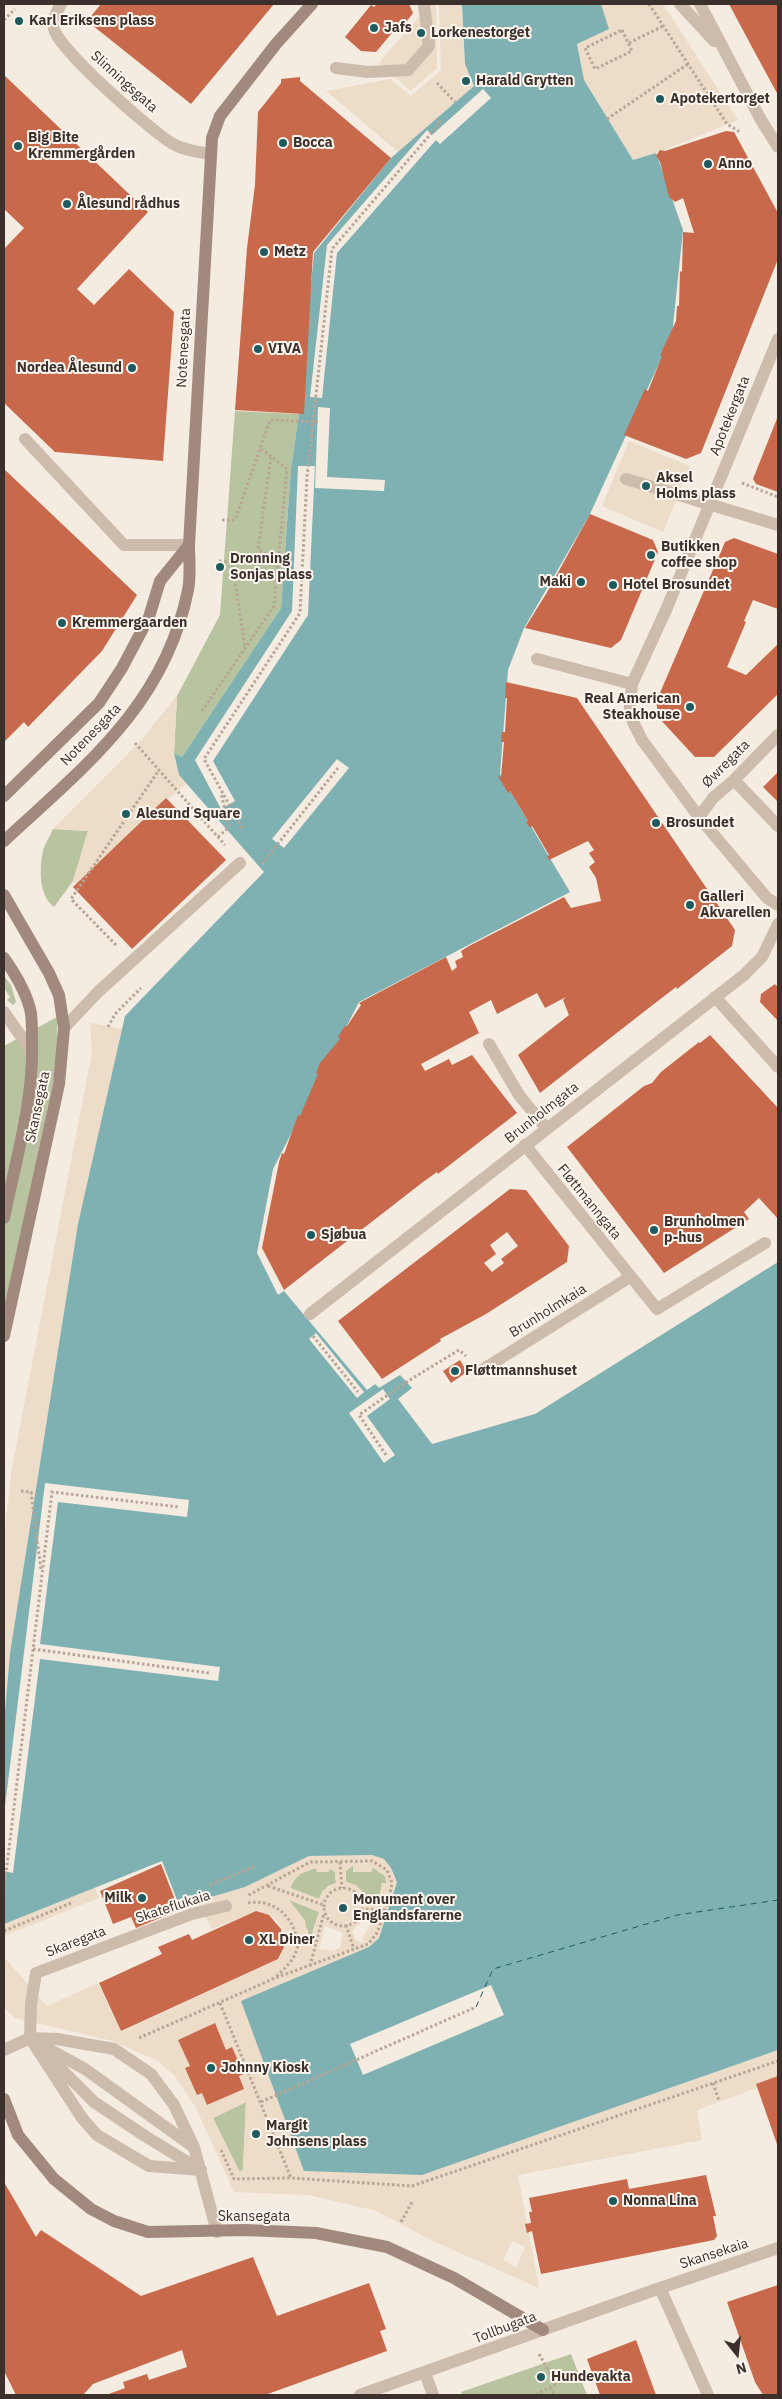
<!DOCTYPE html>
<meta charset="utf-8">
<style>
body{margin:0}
#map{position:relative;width:782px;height:2399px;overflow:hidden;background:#f4ebe1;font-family:"IBM Plex Sans",sans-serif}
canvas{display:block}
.frame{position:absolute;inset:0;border:5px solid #3b302b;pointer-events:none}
.north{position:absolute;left:712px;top:2329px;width:50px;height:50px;-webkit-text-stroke:4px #fbf5ee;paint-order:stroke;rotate:164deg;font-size:14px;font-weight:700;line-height:20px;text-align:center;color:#3b302b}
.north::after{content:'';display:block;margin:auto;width:18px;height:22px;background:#3b302b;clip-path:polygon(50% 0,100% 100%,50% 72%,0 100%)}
</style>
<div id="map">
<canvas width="782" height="2399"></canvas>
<div class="frame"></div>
<div class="north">N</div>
</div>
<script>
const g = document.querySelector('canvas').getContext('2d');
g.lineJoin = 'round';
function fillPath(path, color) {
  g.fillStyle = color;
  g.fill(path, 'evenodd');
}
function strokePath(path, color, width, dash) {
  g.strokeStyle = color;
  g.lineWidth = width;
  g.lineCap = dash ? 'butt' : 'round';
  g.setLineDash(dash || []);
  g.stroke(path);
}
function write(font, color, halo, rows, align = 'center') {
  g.font = font + ' "IBM Plex Sans",sans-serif';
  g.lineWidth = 4;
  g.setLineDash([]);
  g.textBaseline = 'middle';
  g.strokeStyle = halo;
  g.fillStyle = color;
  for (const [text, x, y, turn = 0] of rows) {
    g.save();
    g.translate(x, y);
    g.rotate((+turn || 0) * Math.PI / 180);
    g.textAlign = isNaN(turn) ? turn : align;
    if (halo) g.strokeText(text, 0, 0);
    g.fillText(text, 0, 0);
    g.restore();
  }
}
fillPath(new Path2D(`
 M235,411L299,414L291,468L281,608L182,757L174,753L177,696L220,615Z
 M53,829L88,831L73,881L54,907C39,896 39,869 43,851C45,844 50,836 53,829Z
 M4,976L11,985L16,1002L13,1005L7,1000L10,997L4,988Z
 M57,1017V1058L53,1083L4,1311V1046Z
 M353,1865L354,1872H372V1867L385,1876L387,1883L385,1898L380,1902L368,1904C365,1891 358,1886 346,1882V1871Z
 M316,1868L317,1872H329V1868L335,1872L336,1883L328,1886L319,1899L290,1888C295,1876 303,1870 316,1868Z
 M288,1899L319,1912L308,1946V1931Z
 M246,2102L243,2170L239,2172L213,2118Z
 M571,2354L587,2395H462L461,2392Z`), '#b8c4a0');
fillPath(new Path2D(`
 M430,4H436L437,68L411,91L379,63Z
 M439,4H462L465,64L474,86L398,152L326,91L390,79L411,96L441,70Z
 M601,4H663L738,120L659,152L633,160L584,80L577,44L609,29Z
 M629,441L690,466L663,532L602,506Z
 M177,696L174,753L179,775L186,784L168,799L226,859L134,947L73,881L88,831L53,829L137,745Z
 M90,1023L123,1029L78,1224L10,1653L4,1723V1537L12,1468L92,1052Z
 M372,1855L384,1859L391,1868L397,1882L379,1938L369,1947L422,2175L778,2050V2080L697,2110L702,2140L518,2175L539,2288L431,2240L377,2211L308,2195L234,2192L196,2108L175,2076L158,2061L113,2041L15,2018L4,2008V1957L47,2006L98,1983L121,2032L279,1959L285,1945L284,1933L278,1922L273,1917L256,1911L212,1929L200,1906L194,1902L245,1887L309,1856ZM353,1866V1872H372V1867L385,1876L387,1883H382L379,1897L384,1899L380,1902L368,1904L363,1892L356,1885L346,1882V1870ZM316,1868L317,1872H329L330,1868L335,1872L336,1883L322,1891L319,1899L290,1888L293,1880L300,1874ZM289,1900L319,1912L309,1944L305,1920ZM368,1913L377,1916V1923L372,1922L362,1939L365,1941L361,1943L355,1939L352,1930L365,1919ZM325,1926L343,1933L340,1948L333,1951L319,1949ZM214,2024L226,2050L232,2047L243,2074L239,2076L244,2089L208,2105L178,2040ZM246,2102L243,2170L240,2172L213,2118ZM512,2241L525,2247L516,2267L503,2260Z
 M95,1888L99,1898L4,1936V1924Z`), '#ecdcc8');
fillPath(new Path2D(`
 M462,4H601L609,29L577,44L584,80L633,160L656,153L683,230L672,335L590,514L524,628L508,670L500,774L570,892L359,1002L273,1169L257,1253L278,1295L284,1291L367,1390L375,1384L379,1388L400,1375L412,1388L398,1399L432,1444L535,1414L778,1262V2050L422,2175L304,2171L241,2001L369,1947L379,1938L397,1882L391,1868L384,1859L372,1855L309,1856L245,1887L194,1902L191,1895L177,1900L162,1861L4,1924V1723L10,1653L78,1224L125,1016L264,872L179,775L174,753L182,757L281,608L291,468L299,414L314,253L391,158L474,86L465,64Z`), '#7fb0b2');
fillPath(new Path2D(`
 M483,89L491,98L440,144L436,140L337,253L322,398L310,397L327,245L427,130L432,135Z
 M318,407L330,408L327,477L385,480L384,491L315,488Z
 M298,466H315L308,615L213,761L235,801L221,809L195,760L292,611Z
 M337,759L349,768L284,848L272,839Z
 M316,1333L364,1392L357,1398L309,1339Z
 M383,1389L390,1399L367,1416L395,1455L384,1463L349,1413Z
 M45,1483L189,1500L187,1517L58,1502L40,1644L220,1667L218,1681L40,1659L13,1873L4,1871V1814Z
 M491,1985L504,2015L363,2075L350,2044Z`), '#f4ebe1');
strokePath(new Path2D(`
 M476,2007L493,1969L677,1915L778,1900`), '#1f5a5e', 1, [6, 5]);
fillPath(new Path2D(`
 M101,4H274L191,104L87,21Z
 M377,4H409L413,13L401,29L396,28L376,52L361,51L345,37L371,5L374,7Z
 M729,4H778V95L753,49Z
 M4,75L148,212L77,289L94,305L129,269L174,312L163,461L55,452L4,403V249L24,228L4,209Z
 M300,77V81L391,158L313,252L304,414L235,410L247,248L255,185L258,112L281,83V79Z
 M726,131L734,132L778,213V259L701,453L686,459L624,435L645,389L648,391L662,356L660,355L676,321L677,306H679L680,271L682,272L683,232L694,233L683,198L675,202L669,197L660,162L656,156L660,150L665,151Z
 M778,416V492L756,484L753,479Z
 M4,469L137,595L102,651L28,727L24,722L4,742Z
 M590,514L653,540L658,552L621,640L611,648L525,628L549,589Z
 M734,538L778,554V609L753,600L744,621L746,622L727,667L746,675L778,644V694L714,757H695L659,718L656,702L725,542Z
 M506,682L577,698L735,930L732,946L677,989L676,987L641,1014L540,1093L518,1055L569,1015L563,1000L566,997L545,1008L537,993L497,1014L491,1000L469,1012L479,1033L421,1064L425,1071L449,1059L452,1065L472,1055L517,1113L438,1174L437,1172L423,1182L284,1290L262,1248L279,1162L282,1153L284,1154L298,1115L300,1116L318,1074L316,1073L320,1063L340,1039L338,1037L344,1027L347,1026L361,1005L359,1003L446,957L452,971L457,967L455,961L463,957L461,951L469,946L564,897L571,908L601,901L596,878L589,867L595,862L589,853L594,850L588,841L549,860L547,857L549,855L532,826L530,828L526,822L528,821L510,791L508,793L498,776L501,777L504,742H501L502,732H505L507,698H505Z
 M778,772V802L763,787Z
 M166,798L226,860L132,949L73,887Z
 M775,984L776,986L778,984V1021L760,1002L761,994Z
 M710,1035L778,1108V1219L759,1198L744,1212L749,1219L664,1273L567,1147L644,1086L652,1083L661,1072L699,1042L700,1043Z
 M510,1189L526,1190L569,1246L567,1262L486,1314L440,1339L441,1341L382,1379L338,1321ZM507,1232L518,1246L501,1259L504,1263L492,1272L484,1263L496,1254L490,1245Z
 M460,1360L467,1372L451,1383L443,1371Z
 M161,1864L179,1910L136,1928L131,1917L113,1924L100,1891Z
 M256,1911L269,1915L281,1929L284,1947L278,1959L121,2031L99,1983L162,1954L158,1947L189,1934L192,1940Z
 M215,2023L226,2050L232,2047L244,2074L239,2076L244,2089L207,2105L202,2093L197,2095L185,2068L190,2066L178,2040Z
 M778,2076V2147L756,2084Z
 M706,2175L716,2216H713L717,2236L714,2240L541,2274L532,2231L527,2233L525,2224L531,2223L529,2212H532L529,2198L627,2179L629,2189Z
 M4,2182L36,2237L41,2230L141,2296L253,2257L277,2316L369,2283L386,2329L380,2331L387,2351L265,2395H106L125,2388L123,2382L147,2374L149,2380L187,2367L182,2350L93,2384L83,2395H16L4,2371Z
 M778,2285V2395H763L755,2382L727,2302Z
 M636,2340L656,2395H600L587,2359Z`), '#c8694b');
strokePath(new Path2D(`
 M649,4L727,124L740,132
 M4,20L15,9
 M622,30L632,51L595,69L585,48Z
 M629,43L663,26
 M437,83L455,102
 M607,119L688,64
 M271,457L258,549L279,562
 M742,483L778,497
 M222,520H235L270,420L318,422
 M219,561L232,562L245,647
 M202,711L274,606L287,469L259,447
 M135,743L225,845
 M242,828L204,759L300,613L307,477L332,249L440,123L436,119
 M218,837L229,827L221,793
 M262,864L338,768
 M116,945L71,899L159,770
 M108,1027L115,1014L141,988
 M313,1336L358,1392
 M386,1455L359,1415L408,1381L459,1350L466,1356
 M21,1491L31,1492L41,1570
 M33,1649L209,1673
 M340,1862L342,1888
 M210,1885L253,1867
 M268,1886L324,1905
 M324 1907a19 19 0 1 1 38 0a19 19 0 1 1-38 0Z
 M4,1890L52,1492L179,1507
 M248,1903C269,1899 288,1911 295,1932C296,1935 298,1939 298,1943C297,1958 285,1968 275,1978
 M361,1909L385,1910
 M346,1925L354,1949
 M4,1931L71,1903
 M310,1966L324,1913
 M220,2003L291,2178
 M139,2038L275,1978L368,1944L377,1933L389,1899L392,1883L387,1870L372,1861L310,1862L247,1896
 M713,2083L719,2101
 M261,2102L476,2007
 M221,2150L234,2179L291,2178L412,2186L778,2061
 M401,2222L412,2202
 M539,2354L556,2384
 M550,2387L555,2395
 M536,2395L579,2371`), '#b9a596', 3, [2.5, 2.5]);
strokePath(new Path2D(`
 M336,68L368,72L408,70L429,46L424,4
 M25,439L124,545H189
 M4,1012L32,1052
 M64,1028L98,992L240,863
 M489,1044L519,1095L546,1128
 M525,1145L657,1309L765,1243
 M482,1370L630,1277
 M30,2038L31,2004L36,1973L192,1914L226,1906
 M30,2038L82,2118L97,2135L149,2166L201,2170
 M45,2047L85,2069L192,2146
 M4,2050L30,2038L57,2039L114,2049L151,2074L174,2105L194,2147L217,2232
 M46,2054L94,2102L145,2136L199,2169
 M660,2288L778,2248
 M425,2373L433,2395`), '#cdbbac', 12);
strokePath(new Path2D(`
 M61,4C57,12 52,19 54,29C59,50 151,131 173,144C184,150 197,152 210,154
 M680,4L714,41
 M700,4L761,120L778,147
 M778,339L666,610L632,684L630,707L633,722L642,740L699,817L767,898L778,905
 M626,479L778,525
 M537,659L632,684
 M734,780L778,826
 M699,817L713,798L734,780L778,735
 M715,997L778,1067
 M310,1314L744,975L762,957L778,924
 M360,2395L660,2288L708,2395`), '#cdbbac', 12);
strokePath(new Path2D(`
 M4,796L99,703L122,668L149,617L160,581L189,545
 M4,841C85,766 165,705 188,590C191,576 189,559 189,545L212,138L220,116L276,44L312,4
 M4,895L49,973L59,995L64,1028L59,1084L4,1336
 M4,958C16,975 27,993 31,1013C32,1021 32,1031 32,1040C34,1100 16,1159 4,1218
 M4,2099L18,2135L54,2179L91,2209L114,2221L148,2232L245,2230L316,2233L387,2247L454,2278L543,2330`), '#a18a7d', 12);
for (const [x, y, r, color] of [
 [19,21,5,"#1f5a5e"],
 [374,28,5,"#1f5a5e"],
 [421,33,5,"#1f5a5e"],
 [466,81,5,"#1f5a5e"],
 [660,99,5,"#1f5a5e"],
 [283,143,5,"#1f5a5e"],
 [18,146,5,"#1f5a5e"],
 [708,164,5,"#1f5a5e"],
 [67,204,5,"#1f5a5e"],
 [264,252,5,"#1f5a5e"],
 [258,349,5,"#1f5a5e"],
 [132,368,5,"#1f5a5e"],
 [646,486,5,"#1f5a5e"],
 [651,555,5,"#1f5a5e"],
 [220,567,5,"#1f5a5e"],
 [581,582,5,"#1f5a5e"],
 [613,585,5,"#1f5a5e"],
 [62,623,5,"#1f5a5e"],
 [690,707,5,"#1f5a5e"],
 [126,814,5,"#1f5a5e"],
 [656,823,5,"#1f5a5e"],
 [690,905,5,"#1f5a5e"],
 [654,1230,5,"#1f5a5e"],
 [311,1235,5,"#1f5a5e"],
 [455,1371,5,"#1f5a5e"],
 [142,1898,5,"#1f5a5e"],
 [343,1908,5,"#1f5a5e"],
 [249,1940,5,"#1f5a5e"],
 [211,2068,5,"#1f5a5e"],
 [256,2134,5,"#1f5a5e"],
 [613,2201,5,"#1f5a5e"],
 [541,2377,5,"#1f5a5e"]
]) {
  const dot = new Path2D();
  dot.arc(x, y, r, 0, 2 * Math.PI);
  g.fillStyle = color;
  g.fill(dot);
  strokePath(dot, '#fbf5ee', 2);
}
write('bold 14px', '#3b302b', '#fbf5ee', [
 ["Karl Eriksens plass",29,21],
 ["Jafs",384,28],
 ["Lorkenestorget",431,33],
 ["Harald Grytten",476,81],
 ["Apotekertorget",670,99],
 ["Big Bite",28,138],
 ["Kremmergården",28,154],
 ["Bocca",293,143],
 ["Anno",718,164],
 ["Ålesund rådhus",77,204],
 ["Metz",274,252],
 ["VIVA",268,349],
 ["Nordea Ålesund",122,368,"right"],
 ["Aksel",656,478],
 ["Holms plass",656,494],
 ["Butikken",661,547],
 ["coffee shop",661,563],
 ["Dronning",230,559],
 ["Sonjas plass",230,575],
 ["Maki",571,582,"right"],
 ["Hotel Brosundet",623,585],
 ["Kremmergaarden",72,623],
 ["Real American",680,699,"right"],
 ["Steakhouse",680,715,"right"],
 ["Alesund Square",136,814],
 ["Brosundet",666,823],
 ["Galleri",700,897],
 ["Akvarellen",700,913],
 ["Brunholmen",664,1222],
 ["p-hus",664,1238],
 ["Sjøbua",321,1235],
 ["Fløttmannshuset",465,1371],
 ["Milk",132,1898,"right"],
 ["Monument over",353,1900],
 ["Englandsfarerne",353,1916],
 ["XL Diner",259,1940],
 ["Johnny Kiosk",221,2068],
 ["Margit",266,2126],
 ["Johnsens plass",266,2142],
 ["Nonna Lina",623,2201],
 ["Hundevakta",551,2377]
], 'left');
write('14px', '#3b302b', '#fbf5ee', [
 ["Slinningsgata",124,82,42],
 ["Notenesgata",184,348,-87],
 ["Apotekergata",730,416,-68],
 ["Notenesgata",91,735,-46],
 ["Øwregata",726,764,-45],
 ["Skansegata",38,1107,-78],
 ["Brunholmgata",542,1113,-38],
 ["Fløttmanngata",589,1202,51],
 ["Brunholmkaia",548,1311,-32],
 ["Skateflukaia",173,1907,-18],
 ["Skaregata",76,1942,-21],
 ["Skansegata",254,2217],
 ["Skansekaia",714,2254,-18],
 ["Tollbugata",505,2328,-21]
]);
</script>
